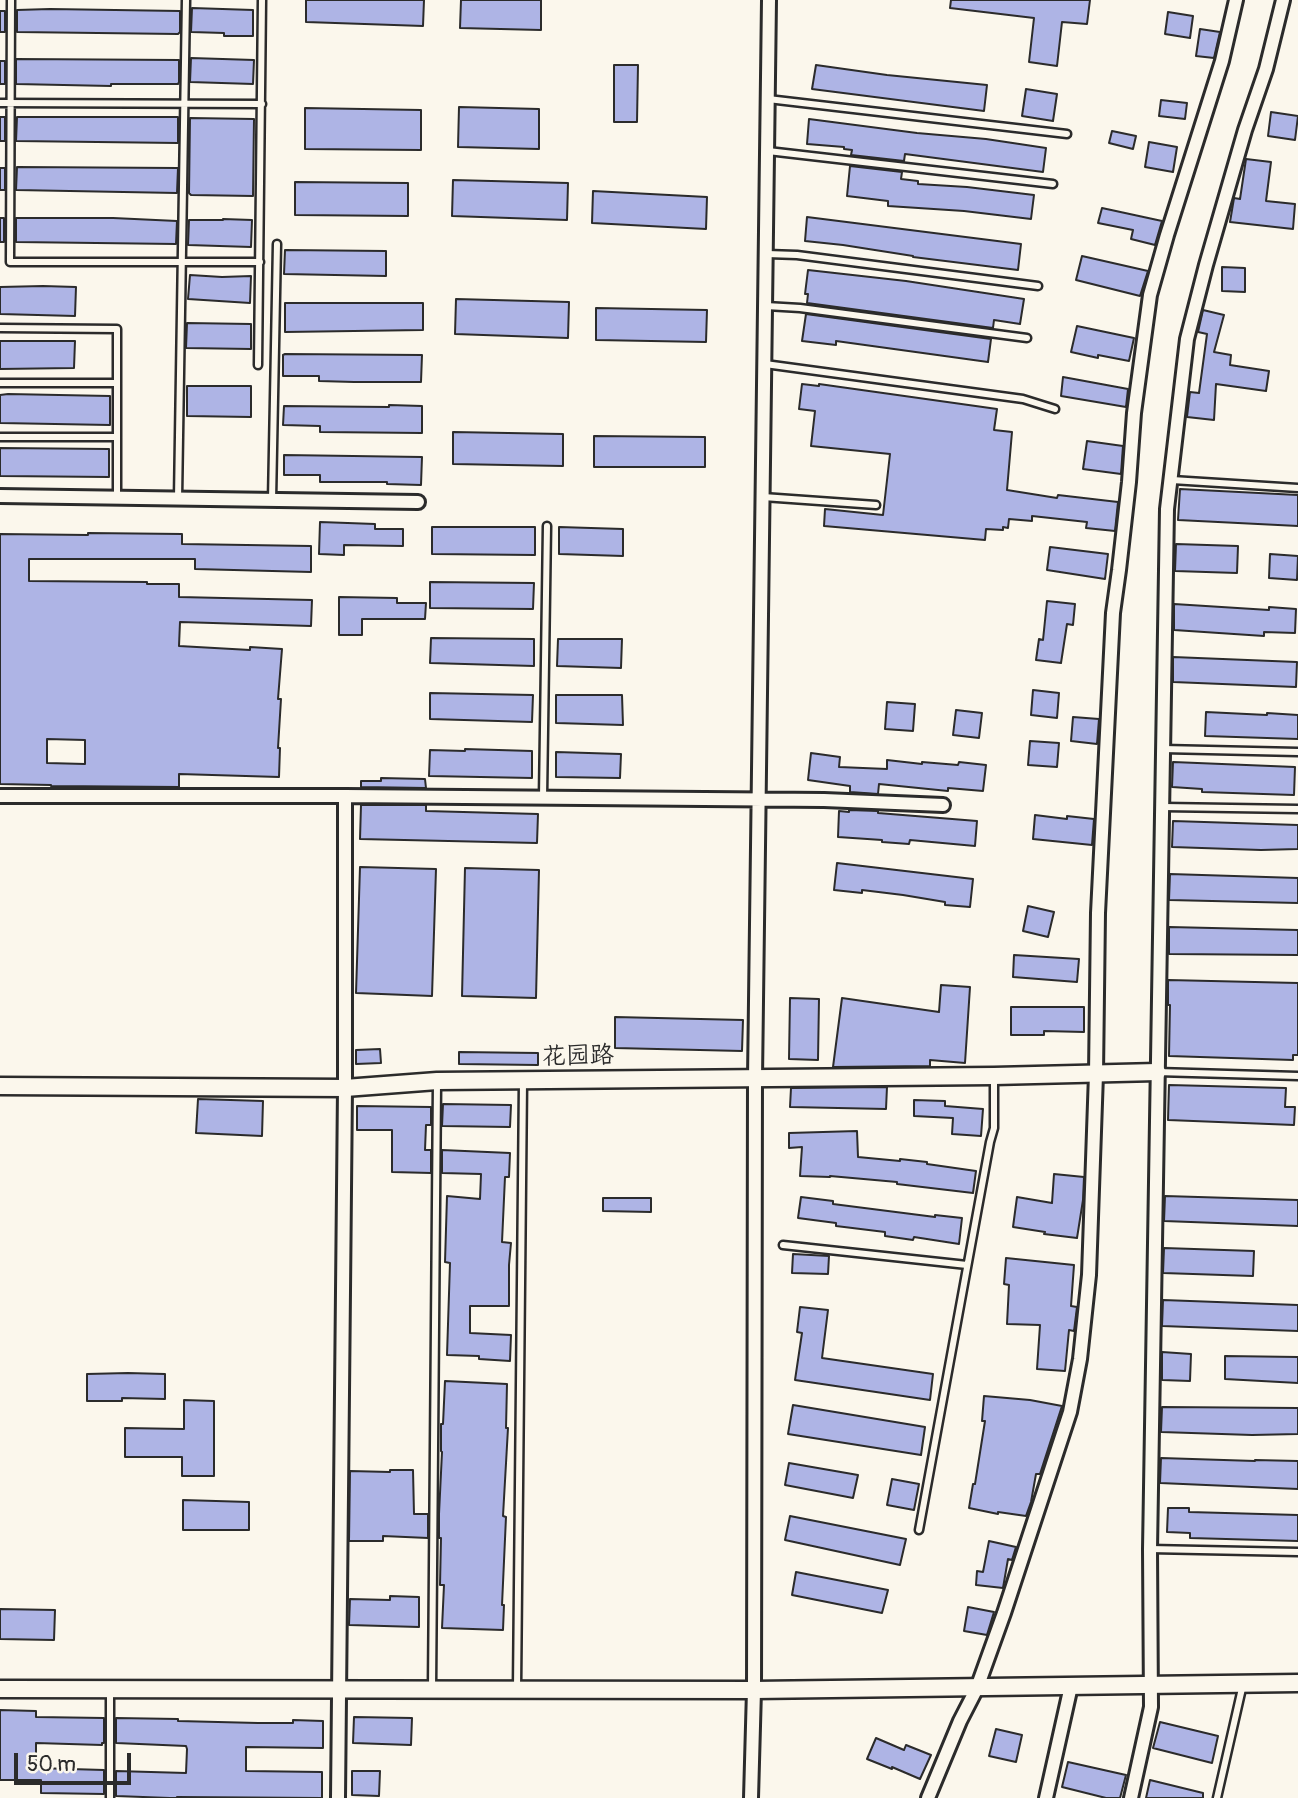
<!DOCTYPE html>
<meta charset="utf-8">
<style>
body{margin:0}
#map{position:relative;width:1298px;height:1798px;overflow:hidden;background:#fbf7ec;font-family:Pangolin,sans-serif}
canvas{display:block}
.scale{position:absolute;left:14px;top:1753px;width:117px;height:32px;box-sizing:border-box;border:4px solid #2b2b2b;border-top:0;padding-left:9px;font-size:21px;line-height:24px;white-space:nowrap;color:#2b2b2b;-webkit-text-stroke:5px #fbf7ec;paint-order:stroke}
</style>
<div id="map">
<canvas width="1298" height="1798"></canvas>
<div class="scale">50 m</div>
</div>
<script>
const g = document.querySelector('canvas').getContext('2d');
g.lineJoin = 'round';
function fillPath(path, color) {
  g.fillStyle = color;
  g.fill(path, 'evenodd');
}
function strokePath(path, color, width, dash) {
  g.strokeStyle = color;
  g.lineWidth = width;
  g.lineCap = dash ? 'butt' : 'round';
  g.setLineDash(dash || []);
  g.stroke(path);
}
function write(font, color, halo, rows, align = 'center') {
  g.font = font + ' Pangolin,"LXGW WenKai TC",sans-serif';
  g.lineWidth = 5;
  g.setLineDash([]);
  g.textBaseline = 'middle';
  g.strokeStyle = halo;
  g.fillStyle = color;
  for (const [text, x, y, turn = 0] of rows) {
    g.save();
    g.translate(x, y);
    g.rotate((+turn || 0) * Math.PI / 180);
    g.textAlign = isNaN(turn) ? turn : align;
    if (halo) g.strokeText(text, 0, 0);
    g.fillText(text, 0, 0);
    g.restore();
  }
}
const building = new Path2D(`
 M306,0H424L423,26L306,22Z
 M461,0H541V30L460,28Z
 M951,0H1090L1087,24L1062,22L1057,66L1029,62L1034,18L950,8Z
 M192,8L253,10V36H224V33L191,32Z
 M50,9L180,11V32L178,34L17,32V10Z
 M0,11H5V32H0Z
 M1168,12L1193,16L1190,38L1165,34Z
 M1200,29L1220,32L1214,58L1196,56Z
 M191,58L254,60L253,84L190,82Z
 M16,59L179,60V82L178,84H111V86L16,84Z
 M0,61H5V84H0Z
 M614,65H638L637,122H614Z
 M816,65L887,75L987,85L984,111L812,89Z
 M1026,89L1057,94L1053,121L1022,116Z
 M1161,100L1187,103L1185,119L1159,116Z
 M459,107L539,109V149L458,147Z
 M305,108L421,110V150L305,149Z
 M1271,112L1298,116L1295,140L1268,136Z
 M0,117H5V141H0Z
 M49,117H178V143L16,141L17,117Z
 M190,118L254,119L253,196L191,195L189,193Z
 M809,119L917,133L986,139L1046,148L1043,172L905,154L904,161L851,155L852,150L844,149V147L807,144Z
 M1112,131L1136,136L1133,149L1109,143Z
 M1149,142L1177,147L1173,172L1145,167Z
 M1246,159L1271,162L1266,201L1295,204L1293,229L1230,222L1234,198L1240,199Z
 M850,166L902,172L901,179L918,181V184L967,187L1034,195L1031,219L964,211L888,206V201L847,196Z
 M17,167L178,168L177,193L16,190Z
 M0,168H5V190H0Z
 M453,180L568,183L567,220L452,216Z
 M295,182L408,183V216L295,215Z
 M593,191L707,197L706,229L592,223Z
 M1102,208L1162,221L1155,245L1131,239L1133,230L1098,223Z
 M807,217L1021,244L1018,270L913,257V256L843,245L805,241Z
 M0,218H4V242H0Z
 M16,218H113L177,221L176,244L16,242Z
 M223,219L252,220L251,247L188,245L189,220H223Z
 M285,250L386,251V276L284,274Z
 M1082,256L1148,271L1140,296L1076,280Z
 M1222,267L1245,268V292L1222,291Z
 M808,270L906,281L1024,299L1020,324L994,320L993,328L807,303L808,294H805Z
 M190,275L222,277L251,276L250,303L188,299Z
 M43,286L76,287L75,316L0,314V287Z
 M456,299L569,302L568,338L455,334Z
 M285,303H423V330L285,332Z
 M596,308L707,310L706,342L596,340Z
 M1203,310L1224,315L1214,352L1231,355L1230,365L1269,371L1266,391L1216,384L1214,420L1187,417L1190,392L1199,393L1207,334L1198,332Z
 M806,314L991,339L988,362L836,341V345L802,341Z
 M187,323L251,324V349L186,348Z
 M1077,326L1134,338L1129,361L1098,355V358L1071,352Z
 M0,341H75L74,368L0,369Z
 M285,354L422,355L421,382H354L319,381V376H283V355Z
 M1063,377L1128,389L1126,407L1061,396Z
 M802,384L819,386V384L997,409L994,430L1012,432L1007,490L1057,498L1058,495L1118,502L1115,531L1086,528L1087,522L1032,516V521L1009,519L1008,528L1003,527V530L986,529L985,540L824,526L825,509L883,515L890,454L811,446L815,411L799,409Z
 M187,386H251V417L187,416Z
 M8,394L110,396V425L0,423V395Z
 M389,405L422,406V433L320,432V426L283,425L284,406L389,407Z
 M453,432L563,434V466L453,464Z
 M594,436L705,437V467H594Z
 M1087,441L1123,446L1121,474L1083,469Z
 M0,448L109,449V477L0,476Z
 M284,455L422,457L421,485L387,484V482H320V475H284Z
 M1180,489L1298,495V526L1178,520Z
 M320,522L375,524V529H403V546L344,545V555L319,554Z
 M432,527H535V555L432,554Z
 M559,527L623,529V556L559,554Z
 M88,533L182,534V544L311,546V572L195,569V559H29V581L147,582V584H179V597L312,600L311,626L180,622L179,646L250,650V647L282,649L278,699H281L278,748H280L279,777L179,774V787L51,786V785L0,784V534L88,535ZM47,739L85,740V764L47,763Z
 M1176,544L1238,546L1237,573L1175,571Z
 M1050,547L1108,554L1105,579L1047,570Z
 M1270,554L1298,556L1297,580L1269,578Z
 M430,582L534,583L533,609L430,608Z
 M339,597L397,598V603H426L425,619H362V635H339Z
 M1047,601L1075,604L1073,625L1067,624L1061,663L1036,660L1039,639L1043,640Z
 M1174,604L1269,610V607L1296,609L1295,633L1264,632V636L1174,630Z
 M431,638L534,639V666L430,663Z
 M558,639H622L621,668L557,666Z
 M1173,657L1297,662L1296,687L1173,682Z
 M1033,690L1059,693L1057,718L1031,715Z
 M430,693L533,695L532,722L430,719Z
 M556,695H622L623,725L556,723Z
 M887,702L915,704L913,731L885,729Z
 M956,710L982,713L979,738L953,735Z
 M1206,712L1267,715V713L1298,715V739L1205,736Z
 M1073,717L1099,719L1097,744L1071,741Z
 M1030,741L1059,743L1057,767L1028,765Z
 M465,749L532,751V778L429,776L430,750L465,751Z
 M556,752L621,754L620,778L556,777Z
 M811,753L840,757L839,767L887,769V760L922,764V762L958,765L959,762L986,765L983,791L948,788V791L879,784L878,794L850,792V786L808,780Z
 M1173,762L1295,767L1294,795L1202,792V789L1172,787Z
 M381,778L425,779L426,788L361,787V781H381Z
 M361,805H426V811L538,814L537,843L360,839Z
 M849,810L878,811V813L977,821L975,846L910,840L909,844L882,842V840L838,837L839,811L849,812Z
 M1035,815L1067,819V816L1094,819L1092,845L1033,839Z
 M1173,821L1298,825V849L1261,850L1172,847Z
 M837,863L973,879L970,907L945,905V902L903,895L862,890V893L834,890Z
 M360,867L436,869L432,996L356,993Z
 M465,868L539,870L536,998L462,996Z
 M1170,874L1298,878V903L1169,900Z
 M1028,906L1054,912L1048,937L1023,931Z
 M1169,927L1298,930V955L1169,954Z
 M1014,955L1079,959L1077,982L1013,977Z
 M1168,980L1298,983V1055H1293V1060L1169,1056L1170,1005H1168Z
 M941,985L970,987L965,1063L930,1060V1066L833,1067L842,998L939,1012Z
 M790,998L819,999L818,1060L789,1059Z
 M1011,1007H1084V1032L1044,1031V1035H1011Z
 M615,1017L743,1020L742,1051L615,1048Z
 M380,1049L381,1063L356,1064V1050Z
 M459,1052L538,1053V1065L459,1064Z
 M1169,1085L1286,1088L1285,1107H1295L1294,1125L1168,1120Z
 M887,1087L886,1109L790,1107L791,1088Z
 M198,1099L263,1101L262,1136L196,1133Z
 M914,1100L945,1101V1106L983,1109L981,1136L952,1134L953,1118L914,1116Z
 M443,1104L511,1105L510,1127L442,1126Z
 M357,1106L431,1107V1125H426L425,1150H431V1173L392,1172V1130H357Z
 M857,1131L858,1157L900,1161V1159L927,1162V1164L976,1171L973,1193L897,1184V1182L830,1176V1177L800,1176L802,1147L789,1148V1133Z
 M442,1150L510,1153L509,1177H505L502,1242L511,1243L509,1265V1306H470V1333L511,1335L510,1361L479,1359V1356L447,1355L450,1263L445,1262L447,1196L480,1199L481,1174L442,1173Z
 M1054,1174L1084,1177L1083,1200L1077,1238L1044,1234L1045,1232L1013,1227L1017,1197L1052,1203Z
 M1165,1196L1298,1200V1226L1164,1221Z
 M801,1197L833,1201V1204L935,1217V1215L962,1218L959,1244L914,1237L913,1240L885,1236V1232L836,1226V1223L798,1218Z
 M603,1198H651V1212L603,1211Z
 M1164,1248L1254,1251L1253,1276L1163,1273Z
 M793,1254L829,1256L828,1274L792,1273Z
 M1006,1258L1074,1265L1071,1306L1077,1307L1074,1331L1069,1330L1065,1371L1037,1369L1040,1325L1007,1324L1009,1285L1004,1284Z
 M1163,1300L1298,1305V1331L1162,1326Z
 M800,1307L828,1310L822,1358L933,1374L930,1400L795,1380L802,1333L797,1332Z
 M1162,1352L1191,1354L1190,1381L1162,1380Z
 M1225,1356L1298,1357V1383L1225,1379Z
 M128,1373L165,1374V1399L122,1398V1401H87V1374Z
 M445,1381L507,1384L506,1428H508L503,1516L506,1517L502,1605H504L503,1630L442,1628L444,1585H440L441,1538H439V1514L442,1452L441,1451V1424H443Z
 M984,1396L1030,1400L1062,1406L1040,1474H1036L1031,1502L1026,1516L998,1512V1514L969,1508L973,1484H975L985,1421H982Z
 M184,1400L214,1401V1476H182V1457H125V1428L184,1429Z
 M793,1405L925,1427L921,1455L788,1434Z
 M1162,1407L1298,1408V1434L1252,1435L1161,1432Z
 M1161,1458L1255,1461V1460L1298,1461V1489L1160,1483Z
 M789,1463L858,1475L853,1498L785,1485Z
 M390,1470H413L414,1514H428V1538L383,1536V1541H349L350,1471L390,1472Z
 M892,1479L919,1484L914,1510L887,1505Z
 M183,1500L249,1502V1530H183Z
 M1168,1508H1189V1512L1298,1515V1541L1190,1538V1533L1167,1532Z
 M790,1516L906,1539L900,1565L785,1540Z
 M989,1541L1016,1547L1012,1560L1008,1559L1003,1588L976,1585L977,1571L983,1572Z
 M796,1572L888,1590L882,1613L792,1595Z
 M390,1596L419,1597V1627L349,1625L350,1599L390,1600Z
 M968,1607L994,1612L987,1635L964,1631Z
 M0,1609L55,1610L54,1640L0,1639Z
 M0,1710L36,1711V1717L104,1718V1743H102V1745L36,1743V1768L104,1770V1794L41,1793V1780H0Z
 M354,1717L412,1718L411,1745L353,1743Z
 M116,1718L178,1719V1721L258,1723H293V1720L323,1721V1748L246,1747V1771L322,1772V1798L177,1797V1798H170L116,1796V1771L186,1773L187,1749L186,1746L116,1743Z
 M1160,1722L1218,1736L1212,1763L1153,1748Z
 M996,1729L1022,1735L1016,1762L989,1756Z
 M876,1738L904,1750L906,1745L931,1755L920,1779L892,1767V1769L867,1759Z
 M1068,1762L1126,1775L1120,1798H1106L1062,1787Z
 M352,1771H380L379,1796L352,1795Z
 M1150,1780L1203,1793V1798H1146Z`);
fillPath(building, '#aeb4e5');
strokePath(building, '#2b2b2b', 2);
const service = new Path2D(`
 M11,0L10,262H260
 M768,99L1067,134
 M0,103L262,104
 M768,151L1053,184
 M767,254L797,255L1038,286
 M766,306L800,308L1027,338
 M0,328L117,329V497
 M765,364L1023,399L1055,409
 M258,365L262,0
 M0,383H117
 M0,437H117
 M1172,480L1298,488
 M763,497L876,505
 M178,498L186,0
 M272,500L277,244
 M1163,749L1298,752
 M543,797L547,526
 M1163,807L1298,809
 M1157,1072L1298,1076
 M783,1245L967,1265
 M919,1530L990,1142L994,1128V1077
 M1150,1549L1298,1552
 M517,1687L523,1082
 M432,1688L437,1083
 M110,1691V1798
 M1217,1798L1243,1684`);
const minor = new Path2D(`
 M0,496L418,502
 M0,796H345L824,800L943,805
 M338,1798L345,1088V796
 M751,1798L754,1690L755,1077L769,0
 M928,1798L960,1721L977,1688L1004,1613L1070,1412L1080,1359L1089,1275L1096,1074L1098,913L1113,613L1119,570L1129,482L1134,413L1150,295L1167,235L1222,61L1236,0
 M1046,1798L1071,1686
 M1131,1798L1151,1707L1150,1549L1167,509L1187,339L1206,265L1245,130L1266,69L1283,0`);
const tertiary = new Path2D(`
 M0,1086L345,1088L437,1081L994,1076L1157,1072
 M0,1689L754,1690L1298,1683`);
strokePath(service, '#2b2b2b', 11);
strokePath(minor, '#2b2b2b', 18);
strokePath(tertiary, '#2b2b2b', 21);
strokePath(service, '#fbf7ec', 6);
strokePath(minor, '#fbf7ec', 12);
strokePath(tertiary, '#fbf7ec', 16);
write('24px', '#2b2b2b', '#fbf7ec', [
 ["花园路",578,1057,-1]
]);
</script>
